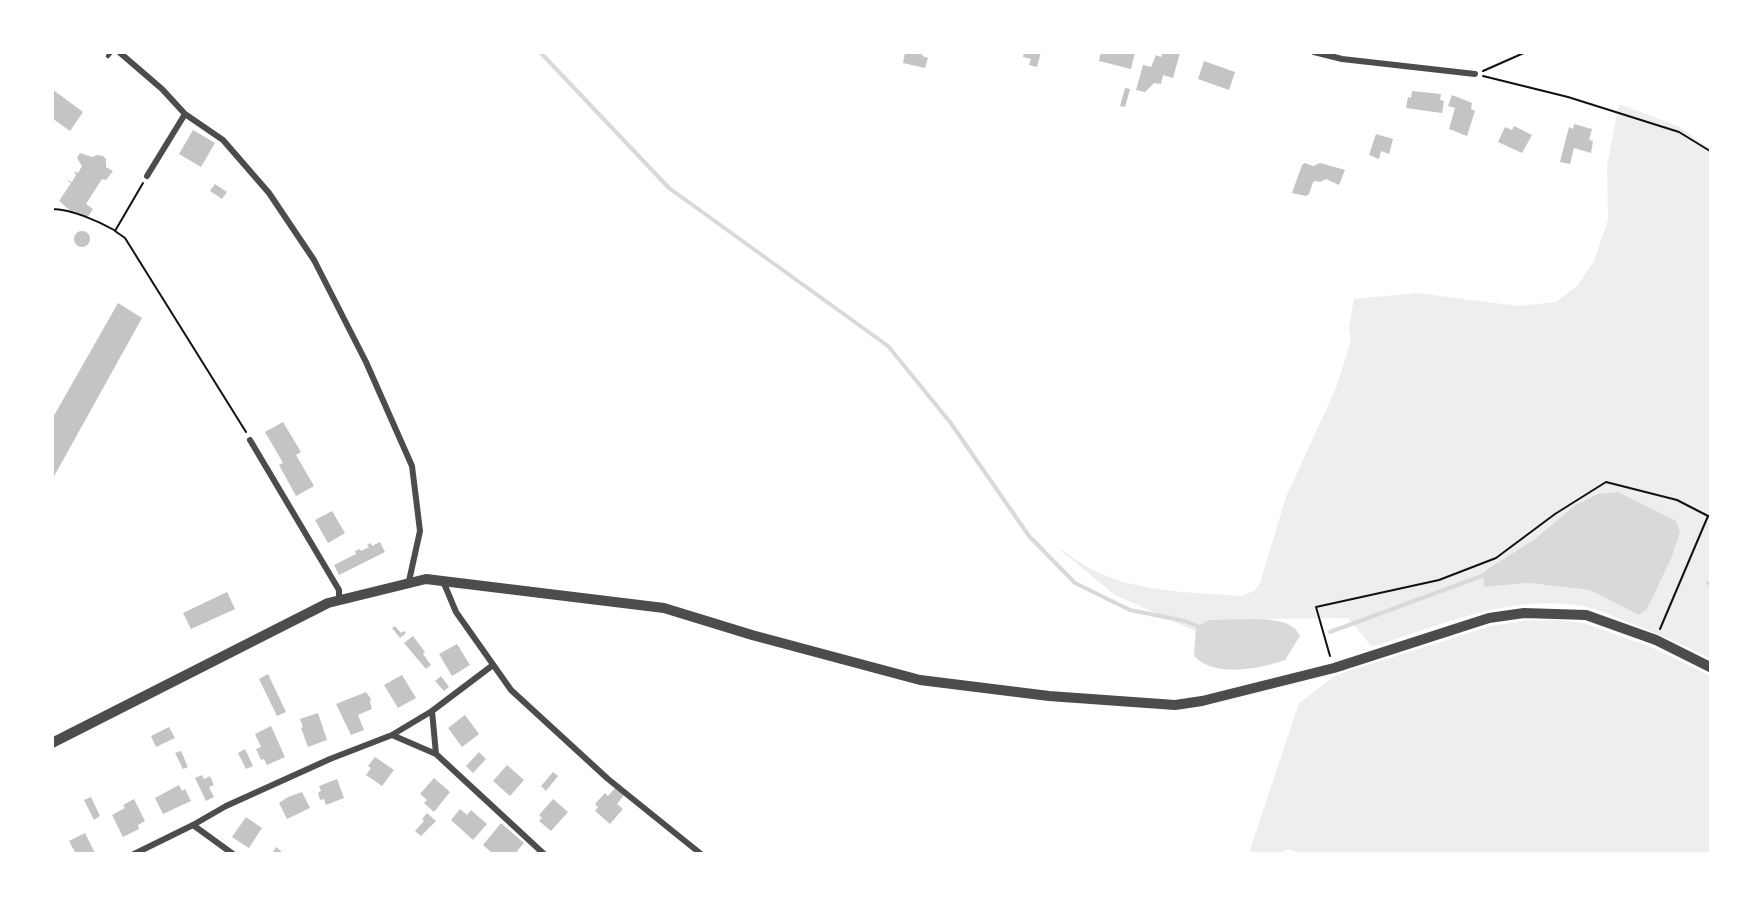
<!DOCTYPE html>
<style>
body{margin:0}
#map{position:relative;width:1763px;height:906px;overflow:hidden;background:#fff;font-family:"Fira Sans",sans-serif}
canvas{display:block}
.frame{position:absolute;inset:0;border:54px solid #fff;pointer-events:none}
</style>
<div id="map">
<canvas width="1763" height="906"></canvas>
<div class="frame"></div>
</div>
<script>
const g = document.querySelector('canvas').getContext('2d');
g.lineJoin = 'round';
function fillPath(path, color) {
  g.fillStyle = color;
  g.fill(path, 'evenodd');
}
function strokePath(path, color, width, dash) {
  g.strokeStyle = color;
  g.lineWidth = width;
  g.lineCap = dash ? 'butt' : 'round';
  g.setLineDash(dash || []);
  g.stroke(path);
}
fillPath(new Path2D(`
 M1619,104L1680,127L1710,149V658C1680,643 1649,630 1617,618C1608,614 1597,609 1587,607C1513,592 1441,625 1372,647L1348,618L1257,619L1196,627L1195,631L1115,595L1055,546C1068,554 1081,564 1095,571C1141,593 1191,592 1241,596L1254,591L1260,583L1286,497L1336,388L1351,341L1349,328L1354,299L1416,293L1518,306L1556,302L1577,286L1594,261L1608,220L1607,165ZM1574,506L1671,559L1647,609L1639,615L1590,590L1528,583L1484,587L1483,574L1486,570L1535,539Z
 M1553,620L1584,623L1653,648L1710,676V853L1302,854L1289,849L1281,853H1249L1299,703L1336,675L1491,626L1525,621Z`), '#eee');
fillPath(new Path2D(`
 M1618,492L1676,521L1680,532L1671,559L1647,609L1639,615L1590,590L1528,583L1484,587L1483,574L1486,570L1535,539L1574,506L1598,494Z
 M1257,619C1272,620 1293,620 1300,636L1285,660C1259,669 1215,678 1194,656L1196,627L1209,620Z`), '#d9d9d9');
strokePath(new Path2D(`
 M540,52L669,188L888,346L950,422L1029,536L1075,583L1130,610L1185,621L1200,627
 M1708,583H1710
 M1330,632L1487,574`), '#d9d9d9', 4);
fillPath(new Path2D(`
 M905,52H923L922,56L928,58L925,68L903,63Z
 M1024,52H1041L1037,67L1029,65L1031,59L1023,57Z
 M1101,52H1135L1131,69L1099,61Z
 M1163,52L1180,53L1173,78L1163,75L1161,84L1154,83L1145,92L1136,90L1143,65L1151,67L1156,55L1161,57Z
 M1204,61L1235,72L1229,90L1198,79Z
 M1125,88L1130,89L1125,107L1120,106Z
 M52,89L83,112L70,131L52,118Z
 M1412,91L1441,94L1440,100L1444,101L1442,113L1406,108L1408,97L1411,98Z
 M1452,95L1472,103L1471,109L1475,111L1467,136L1449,129L1455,108L1448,106Z
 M1574,124L1592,129L1589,140L1593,141L1591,153L1574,148L1570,164L1560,162L1569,127L1573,129Z
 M1514,126L1532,135L1522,153L1498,142L1505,127L1512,130Z
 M193,130L215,143L201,167L179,154Z
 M1376,134L1393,139L1389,154L1381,151L1379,159L1369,155Z
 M80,153L92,157L97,155L103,156L106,159V167L113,171L106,180L102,179L86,204L93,209L87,218L74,211L73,213L59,201L71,183L66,180L72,182L76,175L74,171L78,173L82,166L77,158Z
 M1305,163L1313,166L1320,163L1345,170L1339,185L1326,179L1320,182L1316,181L1313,182L1309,194L1306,196L1292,193L1302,165Z
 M215,184L227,192L222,199L210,191Z
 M74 239a8 8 0 1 1 16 0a8 8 0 1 1-16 0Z
 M118,303L142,318L52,480V419Z
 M283,422L301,452L296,455L314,486L296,496L279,465L283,463L265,432Z
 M332,511L345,533L328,543L315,520Z
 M380,542L385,552L339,575L334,565L356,554L355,551L360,549L361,551L369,547L367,545L371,543L372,546Z
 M227,592L235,609L191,629L183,613Z
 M395,626L401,633L404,631L406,633L400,638L392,628Z
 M413,636L425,652L423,654L431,665L426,669L404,643Z
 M457,644L470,665L452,676L439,654Z
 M268,674L286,712L277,716L259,679Z
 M402,675L416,698L398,708L384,685Z
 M441,676L449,687L444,691L435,681Z
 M366,692L371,699L370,702L372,709L358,715L364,730L351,735L336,704Z
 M318,713L327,740L308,747L301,728L303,727L300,719Z
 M465,715L479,734L462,747L448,728Z
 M271,726L285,757L267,765L264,759L261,760L256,749L261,747L255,734Z
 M169,727L175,738L156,747L151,736Z
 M245,749L253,766L246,769L238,753Z
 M181,751L188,767L183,769L175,753Z
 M479,752L486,759L473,773L466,766Z
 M375,757L394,770L382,786L366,775L371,768L368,766Z
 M507,765L524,780L510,796L493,781Z
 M553,772L558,776L546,791L541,786Z
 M202,775L204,779L210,776L214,785L209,787L214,797L206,801L195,778Z
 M434,778L450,792L434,812L424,803L427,800L420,794Z
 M337,779L344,798L326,805L324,799L320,800L318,793L321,791L319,786Z
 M179,785L182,791L185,789L191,801L163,814L155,798Z
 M615,788L624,795L617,804L623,809L610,824L595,811L598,807L595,804L605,793L608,796Z
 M302,792L310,808L287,819L279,803L288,797Z
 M91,797L100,816L94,820L84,800Z
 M134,799L145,821L138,825L139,829L123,837L112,815L125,808L123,805Z
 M553,799L568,812L551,831L539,821L542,818L539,815Z
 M460,809L467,815L471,810L487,824L473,840L451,820Z
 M427,813L436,821L421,836L415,831L424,821L422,819Z
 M246,817L262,828L249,848L232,837Z
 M501,823L524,843L517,851L520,854H493L483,845Z
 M85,833L95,853L76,854L69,841Z
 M276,847L282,852L281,854H272Z`), '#c4c4c4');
strokePath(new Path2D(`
 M1483,71L1526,52
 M1483,76L1568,97L1679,132L1710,151
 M143,183L115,231L125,238L246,432
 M52,209C71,209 98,221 114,230
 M1660,629L1708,516
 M1330,656L1316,607L1439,580L1496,558L1555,514L1606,482L1677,500L1710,517`), '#111', 2);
strokePath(new Path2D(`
 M108,56L111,52`), '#4c4c4c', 4.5);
strokePath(new Path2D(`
 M119,52L162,89L185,114L223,140L269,193L314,260L366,362L412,466L420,531L409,581
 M1314,52L1342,59L1475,74
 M147,176L185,114
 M250,440L339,590V599
 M443,581L456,612L511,690L608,779L701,854
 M432,711L436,754
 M392,735L436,754L544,854
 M193,825L233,854
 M134,854L193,825L226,806L330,759L392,735L432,711L493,665`), '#4c4c4c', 6);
strokePath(new Path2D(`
 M52,743L328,603L426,579L664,608L752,635L920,680L1049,696L1175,705L1202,701L1334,668L1489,618L1524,613L1586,615L1656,640L1710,667`), '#4c4c4c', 10);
</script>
